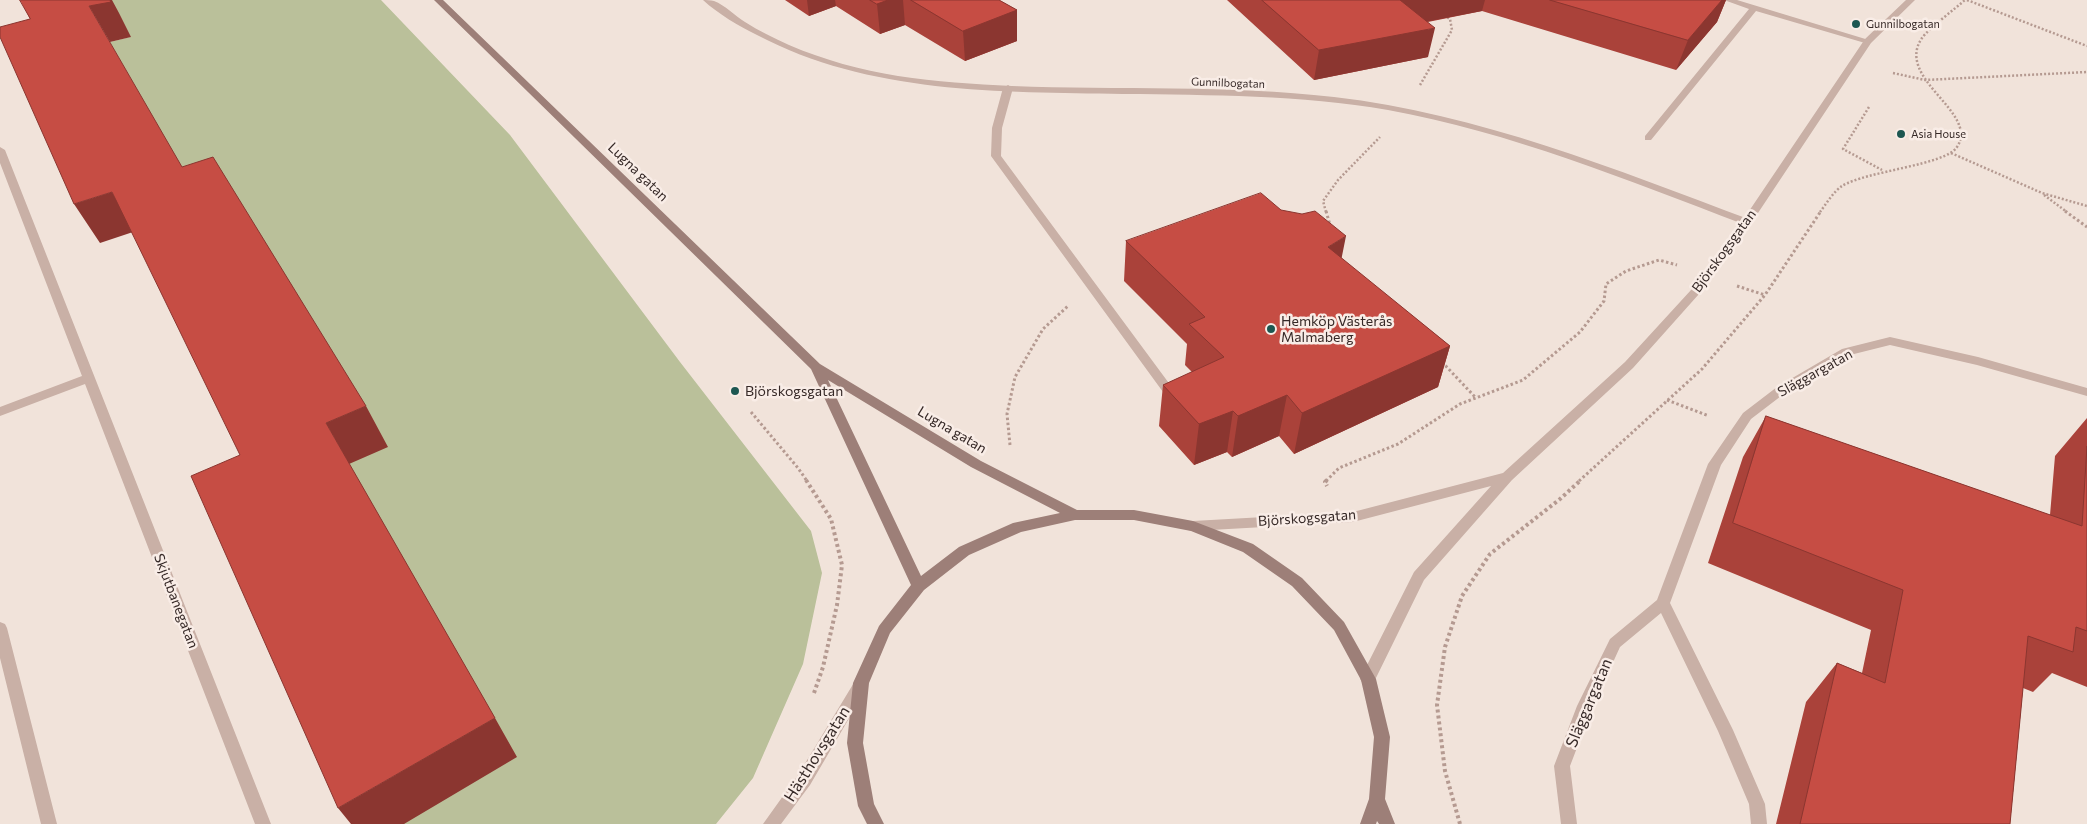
<!DOCTYPE html>
<meta charset="utf-8">
<style>
body{margin:0}
canvas{display:block;background:#f1e3da}
</style>
<canvas width="2087" height="824"></canvas>
<script>
const g = document.querySelector('canvas').getContext('2d');
g.lineJoin = 'round';
function fillPath(path, color) {
  g.fillStyle = color;
  g.fill(path, 'evenodd');
}
function strokePath(path, color, width, dash) {
  g.strokeStyle = color;
  g.lineWidth = width;
  g.lineCap = dash ? 'butt' : 'round';
  g.setLineDash(dash || []);
  g.stroke(path);
}
function write(font, color, halo, rows, align = 'center') {
  g.font = font + ' Commissioner,sans-serif';
  g.lineWidth = 5;
  g.setLineDash([]);
  g.textBaseline = 'middle';
  g.strokeStyle = halo;
  g.fillStyle = color;
  for (const [text, x, y, turn = 0] of rows) {
    g.save();
    g.translate(x, y);
    g.rotate((+turn || 0) * Math.PI / 180);
    g.textAlign = isNaN(turn) ? turn : align;
    if (halo) g.strokeText(text, 0, 0);
    g.fillText(text, 0, 0);
    g.restore();
  }
}
fillPath(new Path2D(`
 M109,0H381L510,135L680,362L811,531L822,573L803,664L753,778L716,824H404L349,464L110,42L130,37Z`), '#bac09a');
strokePath(new Path2D(`
 M1967,0L2087,46
 M1893,73L1925,80L2087,72
 M1420,85L1452,30L1450,19L1445,16
 M1869,107L1843,149L1882,170
 M1951,153L2042,193L2087,206
 M2044,195L2067,212
 M1326,212L1323,201L1338,180L1380,137
 M1820,212C1826,204 1834,191 1842,186C1866,171 1946,165 1957,147C1980,112 1894,79 1922,38C1929,28 1955,9 1965,0`), '#b59a91', 2.5, [2, 2]);
strokePath(new Path2D(`
 M1326,211L1330,225
 M2065,211L2087,227
 M1737,286L1765,295
 M1442,362L1476,398
 M1667,400L1709,416
 M751,412L798,468L807,481
 M1010,445L1007,414L1015,377L1043,329L1068,306
 M1326,481L1339,468L1398,444L1460,404L1523,380L1580,332L1604,301L1606,284L1626,271L1659,260L1677,265
 M1579,481L1702,369L1765,295L1821,211`), '#b59a91', 3, [2.5, 2.5]);
strokePath(new Path2D(`
 M806,480L831,519L842,565L837,605L823,667L814,693
 M1327,480L1325,482L1327,486
 M1460,824L1445,771L1437,705L1445,647L1462,596L1490,554L1560,499L1581,480`), '#b59a91', 4, [3, 3]);
fillPath(new Path2D(`
 M1724,0H1737L1872,41L1865,43L1756,11L1651,140H1645V136L1749,9Z
 M1008,85L1013,88L1002,128L1001,156L1171,386L1173,389L1171,392H1163L991,156L992,128L1003,88Z`), '#c9b0a6');
fillPath(new Path2D(`
 M703,0C706,0 711,0 714,1C725,5 735,16 745,22C759,31 774,38 789,45C824,60 861,70 898,76C936,82 974,84 1012,86C1119,90 1227,85 1334,97C1479,114 1615,169 1751,220L1752,222L1751,224H1743C1627,180 1510,132 1388,110C1300,95 1211,95 1123,94C999,92 869,94 757,35C739,26 718,14 703,0Z
 M0,147L5,150L271,824H255L85,384L0,416V407L82,376L0,163Z
 M1890,337L1978,357L2087,388V396L1977,365L1890,345L1850,355L1785,393L1751,419L1721,465L1670,603L1733,730L1765,804L1767,824H1751L1749,804L1718,731L1661,613L1620,647L1593,706L1570,766L1577,824H1561L1554,766L1577,706L1610,639L1657,600L1708,464L1743,413L1777,387L1842,349Z
 M0,622L5,624L7,628L57,824H41L0,658Z`), '#c9b0a6');
fillPath(new Path2D(`
 M1906,0H1915L1871,43L1752,222L1699,294L1633,368L1512,480L1424,580L1373,684L1368,686L1363,684L1360,679L1414,572L1491,486L1353,522L1193,531L1188,530L1186,526L1188,522L1193,521L1353,512L1503,473L1625,362L1691,290L1743,220L1865,39Z
 M860,679L865,681L868,686L810,785L781,824H763L798,775L855,681Z`), '#c9b0a6');
fillPath(new Path2D(`
 M434,0H443L820,364L981,461L1077,510H1134L1193,521L1253,544L1302,578L1344,622L1376,679L1390,737L1385,799L1395,824H1379L1377,821L1376,824H1360L1369,799L1374,737L1361,680L1334,630L1292,586L1243,552L1191,531L1134,520H1075L1021,532L969,555L924,590L890,633L869,683L863,743L874,804L884,824H867L858,806L847,743L853,683L879,626L911,585L811,369ZM828,380L971,467L1060,513L1013,523L959,547L921,576Z`), '#9d7f78');
fillPath(new Path2D(`
 M785,0H999L1017,10V41L965,61L905,25L880,34L836,6L809,16Z
 M1227,0H1726L1717,22L1676,70L1482,11L1428,22V57L1314,80Z
 M1281,210L1450,346L1438,387L1294,454L1279,436L1232,457L1227,452L1194,465L1159,426L1163,385L1192,372L1185,365L1187,344L1124,281L1126,241Z
 M1766,416L2050,515L2055,456L2087,418V687L2052,673L2033,692L2023,688L2010,824H1776L1806,702L1837,663L1862,673L1871,630L1708,563L1743,457Z`), '#aa423a');
fillPath(new Path2D(`
 M110,0H112L119,13L131,37L110,42L89,6Z
 M807,0H835L836,6L809,16Z
 M888,0H903L905,25L880,34L877,4Z
 M1399,0H1485L1482,11L1393,28Z
 M1722,0H1726L1717,22L1676,70L1688,40Z
 M1017,10V41L965,61L963,31Z
 M1435,28L1428,57L1314,80L1319,50Z
 M112,192L136,231L100,243L74,204Z
 M1346,236L1338,276L1328,247Z
 M1450,346L1438,387L1294,454L1302,413Z
 M1287,395L1279,436L1232,457L1238,416Z
 M366,406L388,447L349,464L326,423Z
 M1233,411L1227,452L1194,465L1199,424Z
 M495,718L517,757L404,824H351L338,808Z`), '#8b3630');
const building = new Path2D(`
 M20,0H110L111,2L89,6L182,167L213,157L366,406L326,423L495,718L338,808L191,476L240,455L112,192L74,204L0,37V27L30,19Z
 M870,0H888L877,4Z
 M911,0H999L1017,10L963,31Z
 M1262,0H1400L1435,28L1319,50Z
 M1550,0H1722L1688,40Z
 M1261,193L1281,210L1302,214L1315,211L1346,236L1328,247L1450,346L1302,413L1287,395L1238,416L1233,411L1199,424L1163,385L1224,357L1189,324L1205,317L1126,241Z
 M1766,416L2082,526L2087,446V631L2076,627L2073,652L2028,636L2010,824H1800L1837,663L1885,683L1903,590L1733,523Z`);
fillPath(building, '#c64d44');
strokePath(building, '#8b3630', 1);
for (const [x, y, r, color] of [
 [1856,24,5,"#1d5751"],
 [1901,134,5,"#1d5751"],
 [1271,329,5,"#1d5751"],
 [735,391,5,"#1d5751"]
]) {
  const dot = new Path2D();
  dot.arc(x, y, r, 0, 2 * Math.PI);
  g.fillStyle = color;
  g.fill(dot);
  strokePath(dot, '#f9ede7', 2);
}
write('11px', '#362927', '#f9ede7', [
 ["Gunnilbogatan",1866,24],
 ["Asia House",1911,134]
], 'left');
write('11px', '#362927', '#f9ede7', [
 ["Gunnilbogatan",1228,83,2]
]);
write('14px', '#362927', '#f9ede7', [
 ["Lugna gatan",638,172,44],
 ["Björskogsgatan",1724,251,-54],
 ["Släggargatan",1815,373,-29],
 ["Lugna gatan",952,430,31],
 ["Björskogsgatan",1307,518,-4],
 ["Skjutbanegatan",176,601,69]
]);
write('14px', '#362927', '#f9ede7', [
 ["Hemköp Västerås",1281,321],
 ["Malmaberg",1281,337],
 ["Björskogsgatan",745,391]
], 'left');
write('16px', '#362927', '#f9ede7', [
 ["Släggargatan",1589,703,-67],
 ["Hästhovsgatan",817,754,-58]
]);
</script>
